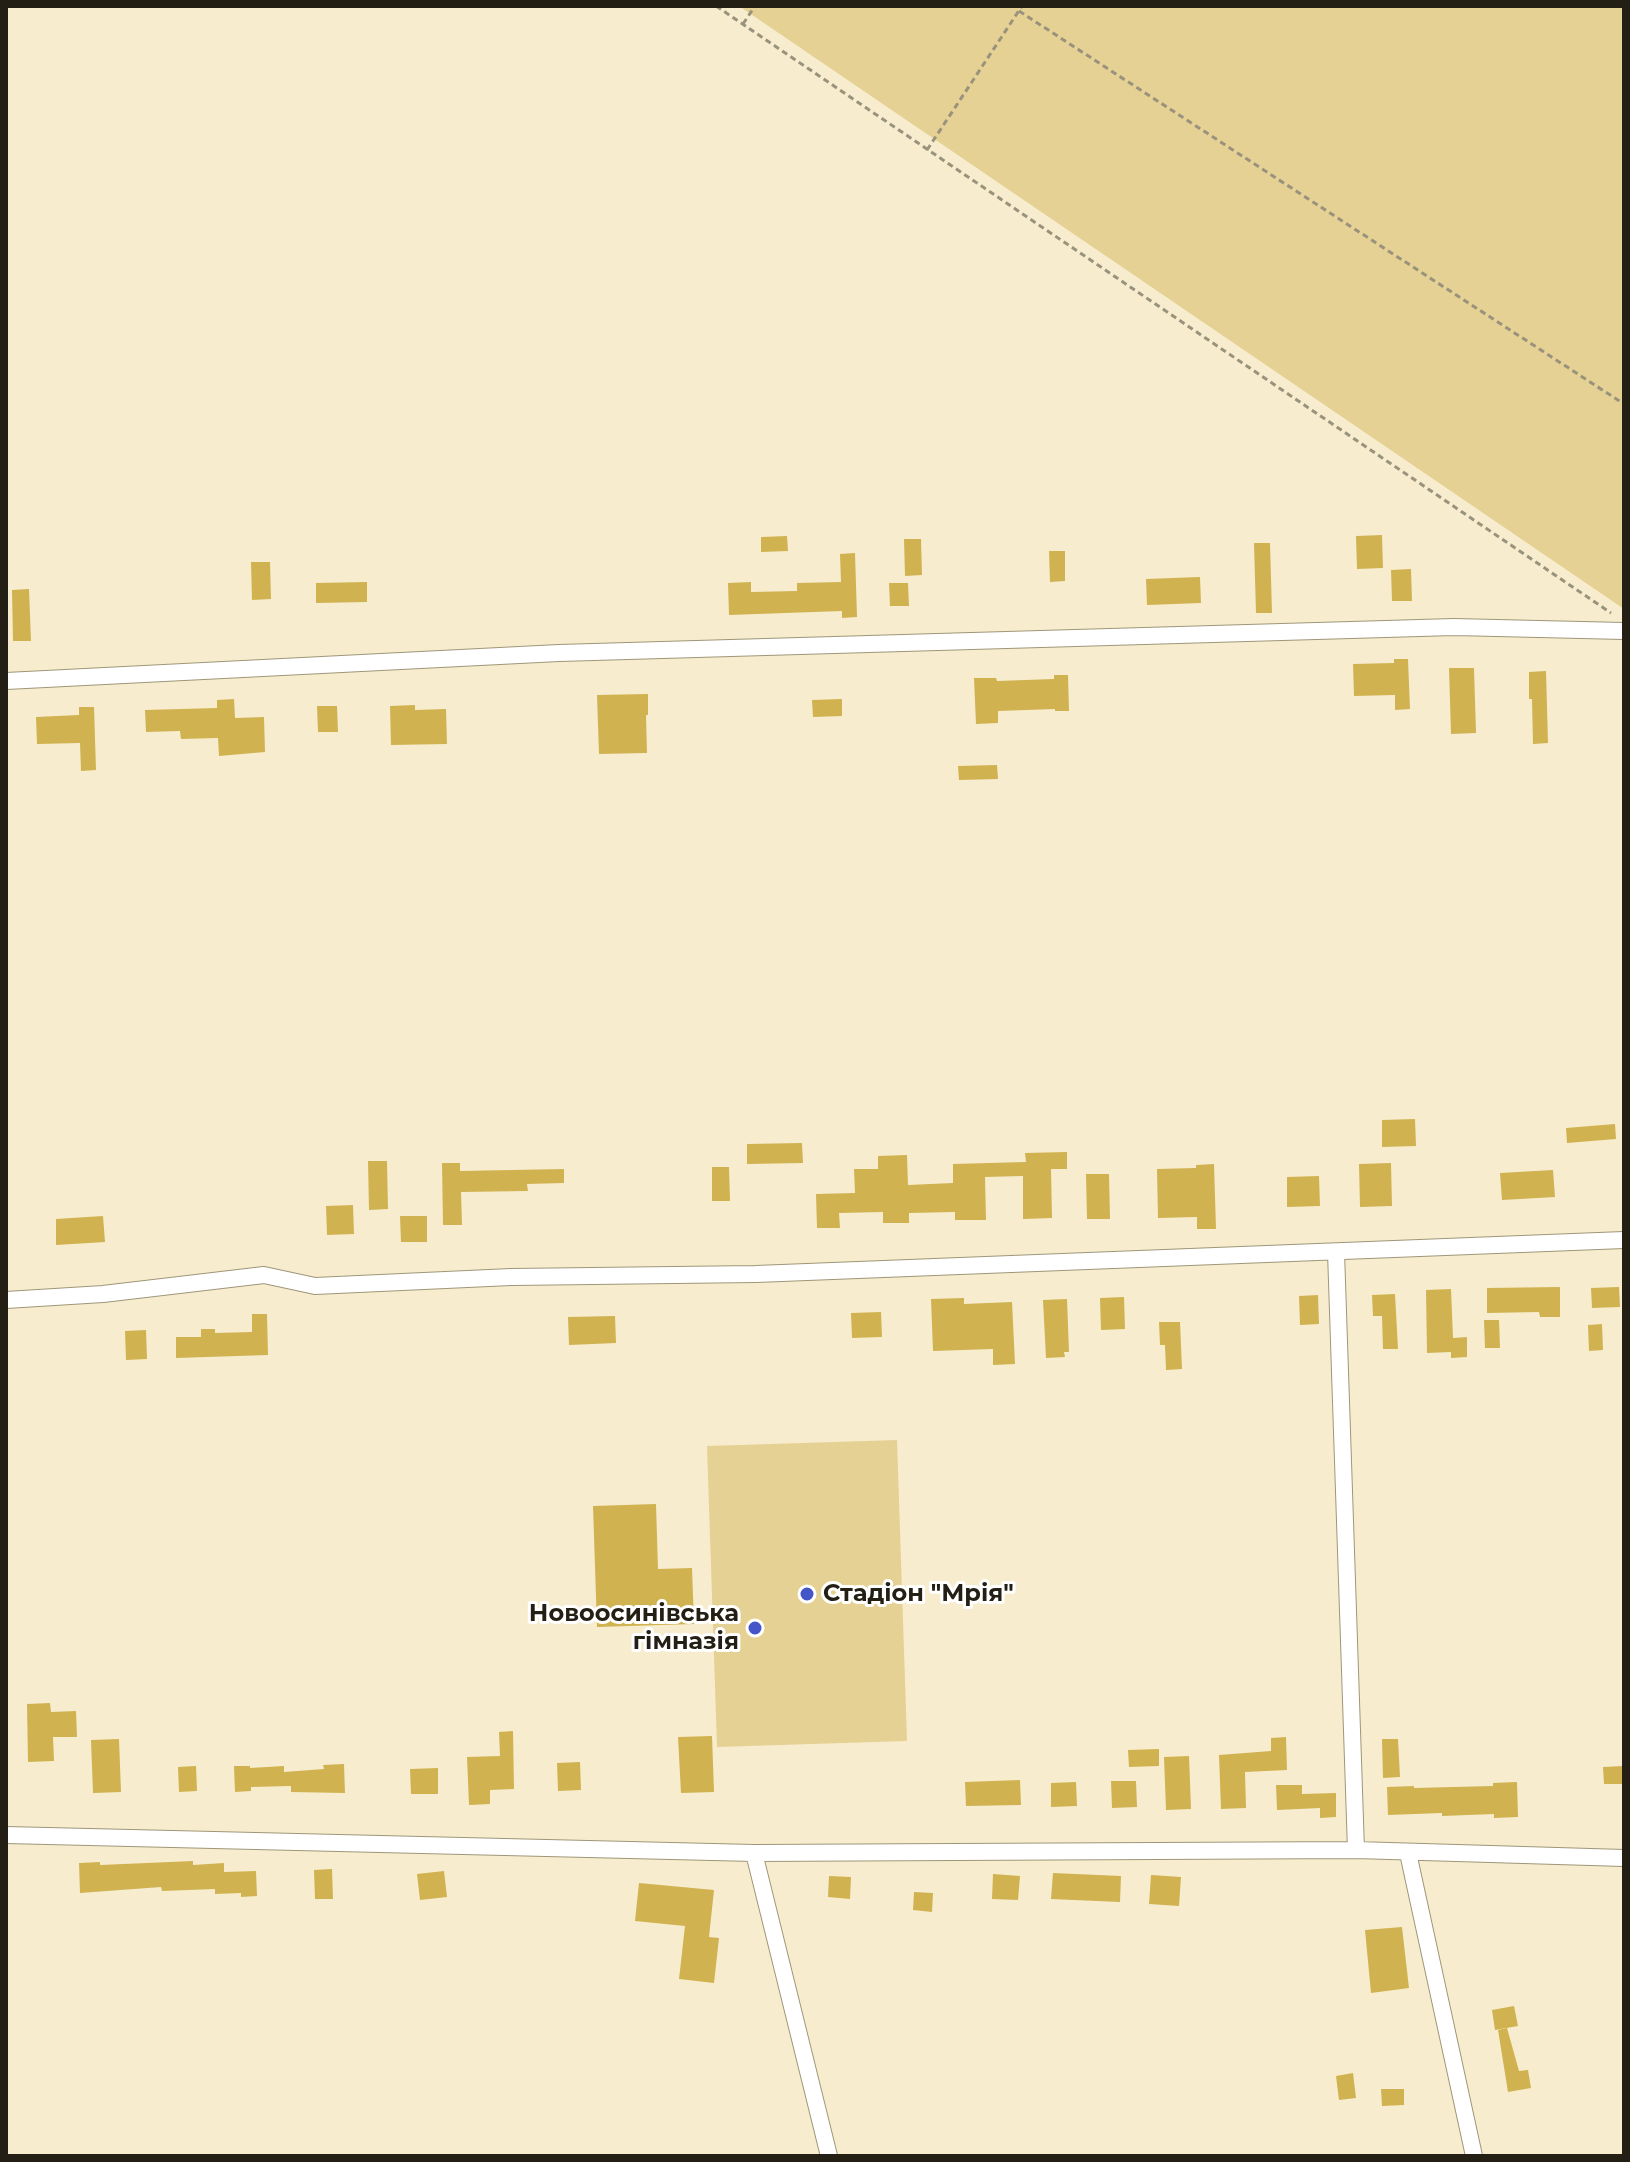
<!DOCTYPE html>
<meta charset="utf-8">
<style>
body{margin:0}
#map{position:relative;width:1630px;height:2162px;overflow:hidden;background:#f7edce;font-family:Montserrat,sans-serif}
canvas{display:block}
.frame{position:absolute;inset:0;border:8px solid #231f14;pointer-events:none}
</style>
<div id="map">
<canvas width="1630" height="2162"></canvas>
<div class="frame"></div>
</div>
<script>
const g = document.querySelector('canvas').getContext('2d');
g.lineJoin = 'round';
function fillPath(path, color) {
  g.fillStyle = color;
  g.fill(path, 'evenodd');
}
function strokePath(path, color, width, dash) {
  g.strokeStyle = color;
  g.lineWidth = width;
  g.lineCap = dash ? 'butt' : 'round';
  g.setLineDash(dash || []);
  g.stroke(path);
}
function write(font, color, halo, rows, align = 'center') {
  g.font = font + ' Montserrat,sans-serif';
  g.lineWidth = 6;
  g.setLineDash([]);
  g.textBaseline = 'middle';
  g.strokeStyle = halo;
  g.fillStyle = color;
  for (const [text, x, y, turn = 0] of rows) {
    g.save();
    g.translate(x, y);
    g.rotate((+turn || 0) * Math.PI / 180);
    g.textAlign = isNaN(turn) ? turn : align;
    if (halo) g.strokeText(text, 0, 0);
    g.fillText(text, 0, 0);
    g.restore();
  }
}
fillPath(new Path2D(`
 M739,6H1624V609Z
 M897,1440L907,1741L717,1747L707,1446Z`), '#e6d194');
fillPath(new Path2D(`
 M1382,535L1383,568L1357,569L1356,536Z
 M787,536L788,551L761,552V537Z
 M904,539H921L922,575L905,576Z
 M1254,543H1270L1272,613H1256Z
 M1049,551H1065V581L1050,582Z
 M855,553L857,617L842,618V611L729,615L728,583L751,582V592L797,591V583L841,582L840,554Z
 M251,562H270L271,599L252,600Z
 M1411,569L1412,601H1392L1391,570Z
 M1200,577L1201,603L1147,605L1146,579Z
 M367,582V602L316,603V583Z
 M889,583H908L909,606H890Z
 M29,589L31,641H13L12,590Z
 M1394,659H1408L1410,709L1395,710V695L1354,696L1353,664L1394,663Z
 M1449,668H1474L1476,733L1451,734Z
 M1546,671L1548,743L1533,744L1532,699H1529V672Z
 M1054,675H1068L1069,711H1055V709L998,711V723L976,724L974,678H996L997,681L1054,679Z
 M648,694V715H646L647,753L599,754L597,695Z
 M234,699L235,718L264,717L265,752L219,756L218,738L181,739L180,731L146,732L145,710L217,708V700Z
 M842,699V716L813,717L812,700Z
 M415,705V710L446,709L447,744L391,745L390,706Z
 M317,706H337L338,732H318Z
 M79,707H94L96,770L81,771L80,743L37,744L36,717L79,715Z
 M997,765L998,779L959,780L958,766Z
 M1415,1119L1416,1146L1382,1147V1120Z
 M1615,1124L1616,1139L1567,1143L1566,1128Z
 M802,1143L803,1163L747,1164V1144Z
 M1067,1152V1169H1051L1052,1218L1023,1219V1176L985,1177L986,1220H955V1212L909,1213V1223H883V1212L839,1213L840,1228H817L816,1194L855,1193L854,1169H878V1156L907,1155L908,1185L953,1183V1164L1026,1162L1025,1153Z
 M368,1161H387L388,1209L369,1210Z
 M442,1163H460V1171L564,1169V1183L527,1184L528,1191L461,1192L462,1225H443Z
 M1391,1163L1392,1206L1360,1207L1359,1164Z
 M1214,1164L1216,1229H1197V1217L1158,1218L1157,1169L1196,1168V1165Z
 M712,1167H729L730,1201H712Z
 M1553,1170L1555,1197L1502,1200L1500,1173Z
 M1086,1174H1109L1110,1219H1087Z
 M1319,1176L1320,1206L1287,1207V1177Z
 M353,1205L354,1234L327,1235L326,1206Z
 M103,1216L105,1242L56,1245V1219Z
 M400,1216H427V1242H401Z
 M1560,1287V1317H1540L1539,1312L1487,1313V1288Z
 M1619,1287L1620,1307L1592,1308L1591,1288Z
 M1451,1289L1453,1338L1467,1337V1357L1451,1358V1352L1427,1353L1426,1290Z
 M1395,1294L1398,1349H1383L1382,1316H1373L1372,1295Z
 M1318,1295L1319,1324L1300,1325L1299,1296Z
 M1124,1297L1125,1329L1101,1330L1100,1298Z
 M964,1298V1304L1012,1302L1015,1364L993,1365V1349L933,1351L931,1299Z
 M1067,1299L1069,1352H1064L1065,1357L1046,1358L1043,1300Z
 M881,1312L882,1337L852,1338L851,1313Z
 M252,1314H267L268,1355L176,1358V1337H201V1329H215V1333L252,1332Z
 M615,1316L616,1343L569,1345L568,1317Z
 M1484,1320H1499L1500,1348H1485Z
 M1159,1322H1180L1182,1369L1166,1370L1165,1345H1160Z
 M1602,1324L1603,1350L1589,1351L1588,1325Z
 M146,1330L147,1359L126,1360L125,1331Z
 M656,1504L658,1569L692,1568L694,1624L597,1627L593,1506Z
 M50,1703L51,1712L76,1711L77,1737H53L54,1761L28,1762L27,1704Z
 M513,1731L514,1789L490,1790V1804L469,1805L467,1757L500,1756L499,1732Z
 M712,1736L714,1792L681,1793L678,1737Z
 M1286,1737L1287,1770L1245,1772L1246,1808L1221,1809L1219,1755L1271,1751V1738Z
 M119,1739L121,1792L93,1793L91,1740Z
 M1382,1739H1398L1400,1777L1383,1778Z
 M1159,1749V1766L1129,1767L1128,1750Z
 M1189,1756L1191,1809L1166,1810L1164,1757Z
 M580,1762L581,1790L558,1791L557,1763Z
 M344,1764L345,1793L291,1792V1786L251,1787V1791L235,1792L234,1766H250V1768L284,1766V1772L324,1769L323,1765Z
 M196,1766L197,1791L179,1792L178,1767Z
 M1624,1766V1784H1604L1603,1767Z
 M438,1768V1794H411L410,1769Z
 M1020,1780L1021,1805L966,1806L965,1782Z
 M1111,1781H1136L1137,1807L1112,1808Z
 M1076,1782L1077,1806L1051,1807V1783Z
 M1517,1782L1518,1817L1494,1818V1814L1442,1816V1813L1388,1815L1387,1787L1414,1786V1788L1493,1786V1783Z
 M1276,1785H1302V1794L1336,1793V1817L1320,1818V1808L1277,1810Z
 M193,1861V1865L224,1863V1872L256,1871L257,1896L241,1897V1893L215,1894V1889L162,1891L161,1887L80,1893L79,1863L100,1862V1865Z
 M332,1869L333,1899H315L314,1870Z
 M444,1871L447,1897L420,1900L417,1874Z
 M1053,1873L1121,1876L1120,1902L1051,1899Z
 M993,1874L1020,1876L1018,1900L992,1899Z
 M1151,1875L1181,1877L1179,1906L1149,1904Z
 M829,1876L851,1877L850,1899L828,1897Z
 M639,1883L714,1890L709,1937L719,1938L714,1983L679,1979L685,1926L635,1921Z
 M914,1892L933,1893L932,1912L913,1910Z
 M1402,1927L1409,1988L1371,1993L1365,1930Z
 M1514,2006L1518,2026L1495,2030L1492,2010Z
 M1507,2028L1519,2071L1528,2070L1531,2088L1508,2092L1498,2030Z
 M1353,2073L1356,2098L1339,2100L1336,2076Z
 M1381,2089H1404V2105L1382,2106Z`), '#d0b250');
const minor = new Path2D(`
 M6,681L559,653L1454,627L1624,631
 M1336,1252L1356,1850
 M6,1300L103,1294L264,1275L315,1286L511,1277L756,1274L1624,1240
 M6,1835L754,1853L1356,1850L1624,1858
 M754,1853L829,2156
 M1408,1853L1474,2156`);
strokePath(minor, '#9f9679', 18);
strokePath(new Path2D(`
 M716,6L1611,613
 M1019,11L1624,404
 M743,24L755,6
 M927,150L1022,6`), '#99927c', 3, [6, 4]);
strokePath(minor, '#fff', 16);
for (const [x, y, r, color] of [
 [807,1594,8,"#4355c9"],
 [755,1628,8,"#4355c9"]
]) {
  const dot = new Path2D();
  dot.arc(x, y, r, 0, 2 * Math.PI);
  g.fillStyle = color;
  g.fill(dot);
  strokePath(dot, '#fff', 3);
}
write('bold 24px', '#231f14', '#fff', [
 ["Стадіон \"Мрія\"",823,1594],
 ["Новоосинівська",739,1614,"right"],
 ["гімназія",739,1642,"right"]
], 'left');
</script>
